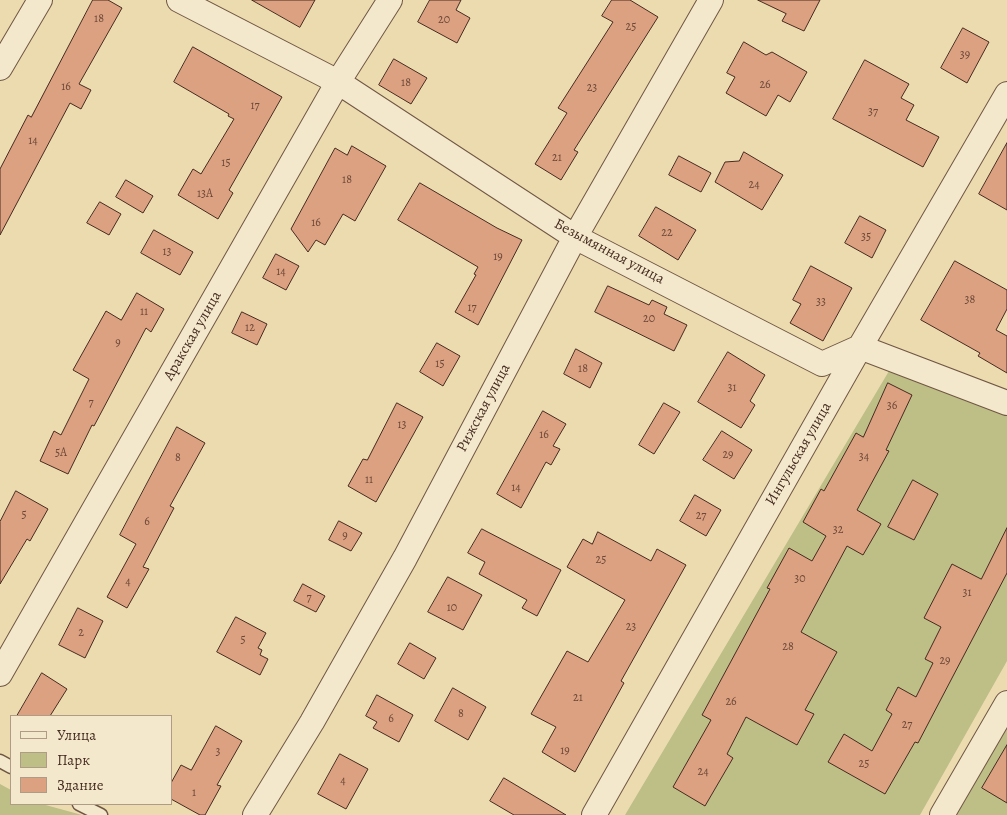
<!DOCTYPE html>
<meta charset="utf-8">
<style>
body{margin:0}
#map{position:relative;width:1007px;height:815px;overflow:hidden;background:#eddbb0;font-family:Alegreya,serif}
canvas{display:block}
.legend{position:absolute;left:10px;top:715px;width:162px;height:90px;box-sizing:border-box;background:#f3e8cc;border:1px solid #ae9c87;margin:0;padding:6px 9px;list-style:none;font-size:15px;color:#462b20}
.legend li{display:flex;align-items:center;gap:10px;height:25px}
.legend b{width:25px;border:1px solid #ae9c87}
</style>
<div id="map">
<canvas width="1007" height="815"></canvas>
<ul class="legend">
<li><b style="height:6px;background:#f3e8cc"></b>Улица</li>
<li><b style="height:14px;background:#bebe87"></b>Парк</li>
<li><b style="height:14px;background:#dca181"></b>Здание</li>
</ul>
</div>
<script>
const g = document.querySelector('canvas').getContext('2d');
g.lineJoin = 'round';
function fillPath(path, color) {
  g.fillStyle = color;
  g.fill(path, 'evenodd');
}
function strokePath(path, color, width, dash) {
  g.strokeStyle = color;
  g.lineWidth = width;
  g.lineCap = dash ? 'butt' : 'round';
  g.setLineDash(dash || []);
  g.stroke(path);
}
function write(font, color, halo, rows, align = 'center') {
  g.font = font + ' Alegreya,serif';
  g.lineWidth = 5;
  g.setLineDash([]);
  g.textBaseline = 'middle';
  g.strokeStyle = halo;
  g.fillStyle = color;
  for (const [text, x, y, turn = 0] of rows) {
    g.save();
    g.translate(x, y);
    g.rotate((+turn || 0) * Math.PI / 180);
    g.textAlign = isNaN(turn) ? turn : align;
    if (halo) g.strokeText(text, 0, 0);
    g.fillText(text, 0, 0);
    g.restore();
  }
}
fillPath(new Path2D(`
 M889,371L1007,416V661L920,815H625Z
 M1007,724V815H956Z
 M0,784L11,790V804H42L82,815H0Z`), '#bebe87');
const building = new Path2D(`
 M93,0H108L122,8L79,84L91,90L81,109L70,103L0,235V169L28,115L31,117Z
 M252,0H315L300,27Z
 M430,0H461L456,10L470,18L457,43L418,22Z
 M612,0H630L658,17L574,150L578,152L561,180L535,164L567,113L558,108L613,22L602,16Z
 M758,0H820L804,31L782,21L786,14Z
 M963,28L989,42L967,83L941,68Z
 M744,42L766,55L772,52L807,72L790,102L778,95L766,116L726,93L735,77L727,73Z
 M193,47L282,97L229,190L233,193L218,219L178,195L193,169L201,174L234,119L228,116L229,114L174,82Z
 M394,59L427,78L411,104L379,85Z
 M865,60L909,84L901,98L914,105L906,120L939,137L923,167L833,119Z
 M1007,143V210L979,194Z
 M352,146L386,166L355,221L343,214L325,245L316,240L308,252L291,229L335,148L347,155Z
 M744,152L783,175L762,210L715,182L725,162L739,161Z
 M679,156L711,173L701,192L669,175Z
 M126,180L153,196L143,213L116,197Z
 M420,183L497,228L522,240L478,325L455,312L476,275L474,274L478,267L398,220Z
 M100,202L121,214L109,235L87,223Z
 M656,207L696,230L678,260L639,236Z
 M860,216L886,230L872,258L845,243Z
 M154,230L193,252L180,275L141,253Z
 M276,254L299,266L286,290L263,278Z
 M955,261L1007,290V309L996,330L1007,336V373L978,356L980,353L921,320Z
 M811,266L852,288L823,341L790,323L801,304L793,300Z
 M608,286L649,305L652,300L667,307L664,314L687,325L674,351L595,312Z
 M137,293L164,309L151,332L146,328L94,426L92,425L68,474L40,461L54,431L61,435L89,379L73,370L106,311L121,320Z
 M242,312L267,324L257,345L232,333Z
 M437,343L460,356L443,386L420,372Z
 M576,349L602,363L590,388L564,374Z
 M728,352L765,375L750,401L755,405L741,428L698,402Z
 M888,383L912,395L886,450L889,451L857,510L881,524L863,555L847,546L801,632L837,652L805,710L814,714L797,745L746,717L727,754L733,758L705,806L673,787L711,720L702,715L770,589L767,588L789,548L812,561L826,536L803,522L821,489L824,491L856,433L863,437Z
 M397,403L423,417L376,502L348,486L363,459L367,460Z
 M664,403L680,412L654,454L639,445Z
 M543,411L566,424L553,446L560,449L551,465L546,462L521,508L497,494Z
 M177,427L205,443L170,506L174,508L143,567L149,569L127,608L107,597L136,544L120,535Z
 M722,431L752,450L734,479L703,460Z
 M913,480L938,494L914,540L888,527Z
 M16,491L48,509L30,541L27,539L0,584V522Z
 M695,495L721,510L706,536L680,521Z
 M339,521L362,533L351,551L329,540Z
 M1007,528V573L918,743L915,742L885,794L828,762L844,734L872,751L892,714L886,710L898,687L916,697L933,663L925,659L941,627L924,618L952,564L981,579Z
 M482,529L561,570L537,616L522,608L527,600L479,574L485,562L468,553Z
 M598,532L651,561L657,549L686,565L621,681L624,683L575,772L542,752L556,727L531,714L567,651L588,662L625,600L567,567L583,539L592,544Z
 M448,577L482,595L463,630L428,612Z
 M303,584L325,596L316,612L294,601Z
 M78,608L103,621L85,658L59,645Z
 M236,617L266,633L258,648L262,650L260,655L268,659L260,675L217,652Z
 M410,643L436,658L424,679L398,664Z
 M42,673L67,689L50,716H17Z
 M453,688L486,707L468,740L435,721Z
 M377,695L413,715L399,742L373,728L377,722L366,716Z
 M216,726L242,741L217,785L221,786L205,815H200L171,799V783L181,765L191,770Z
 M1007,745V803L982,788Z
 M340,754L368,769L346,809L318,794Z
 M504,778L566,815H514L490,801Z`);
fillPath(building, '#dca181');
strokePath(building, '#462b20', 1);
const service = new Path2D(`
 M0,761L11,767
 M79,804L101,815`);
const minor = new Path2D(`
 M179,0L338,82L575,237L822,364L860,347L1007,403
 M0,68L40,0
 M0,674L338,82L390,0
 M255,815L312,722L405,558L575,237L711,0
 M594,815L860,347L1007,94
 M942,815L1007,703`);
strokePath(service, '#705744', 15);
strokePath(minor, '#705744', 26);
strokePath(service, '#f3e8cc', 12);
strokePath(minor, '#f3e8cc', 24);
write('12px', '#6c4838', null, [
 ["18",99,19],
 ["20",444,20],
 ["25",631,27],
 ["39",965,55],
 ["18",406,83],
 ["26",765,85],
 ["16",66,87],
 ["23",592,88],
 ["17",255,106],
 ["37",873,112],
 ["14",33,141],
 ["21",557,158],
 ["15",226,163],
 ["18",347,180],
 ["24",754,185],
 ["13А",205,194],
 ["16",316,223],
 ["22",667,233],
 ["35",866,237],
 ["13",167,252],
 ["19",498,257],
 ["14",281,272],
 ["38",970,300],
 ["33",821,302],
 ["17",472,308],
 ["11",144,312],
 ["20",649,319],
 ["12",250,328],
 ["9",118,343],
 ["15",440,364],
 ["18",583,369],
 ["31",732,388],
 ["7",91,403],
 ["36",892,406],
 ["13",402,425],
 ["16",544,435],
 ["5А",61,453],
 ["29",728,455],
 ["34",864,457],
 ["8",178,458],
 ["11",369,480],
 ["14",516,488],
 ["5",24,515],
 ["27",701,516],
 ["6",147,522],
 ["32",838,530],
 ["9",345,536],
 ["25",601,560],
 ["30",800,579],
 ["4",128,582],
 ["31",967,593],
 ["7",309,598],
 ["10",452,608],
 ["23",631,627],
 ["2",81,633],
 ["5",243,640],
 ["28",788,647],
 ["29",945,661],
 ["21",578,698],
 ["26",731,702],
 ["8",461,714],
 ["6",391,719],
 ["27",907,725],
 ["19",565,751],
 ["3",218,752],
 ["25",864,764],
 ["24",703,772],
 ["4",343,781],
 ["1",194,793]
]);
write('15px', '#462b20', '#f3e8cc', [
 ["Безымянная улица",609,252,28],
 ["Аракская улица",193,336,-60],
 ["Рижская улица",484,408,-62],
 ["Ингульская улица",799,454,-60]
]);
</script>
